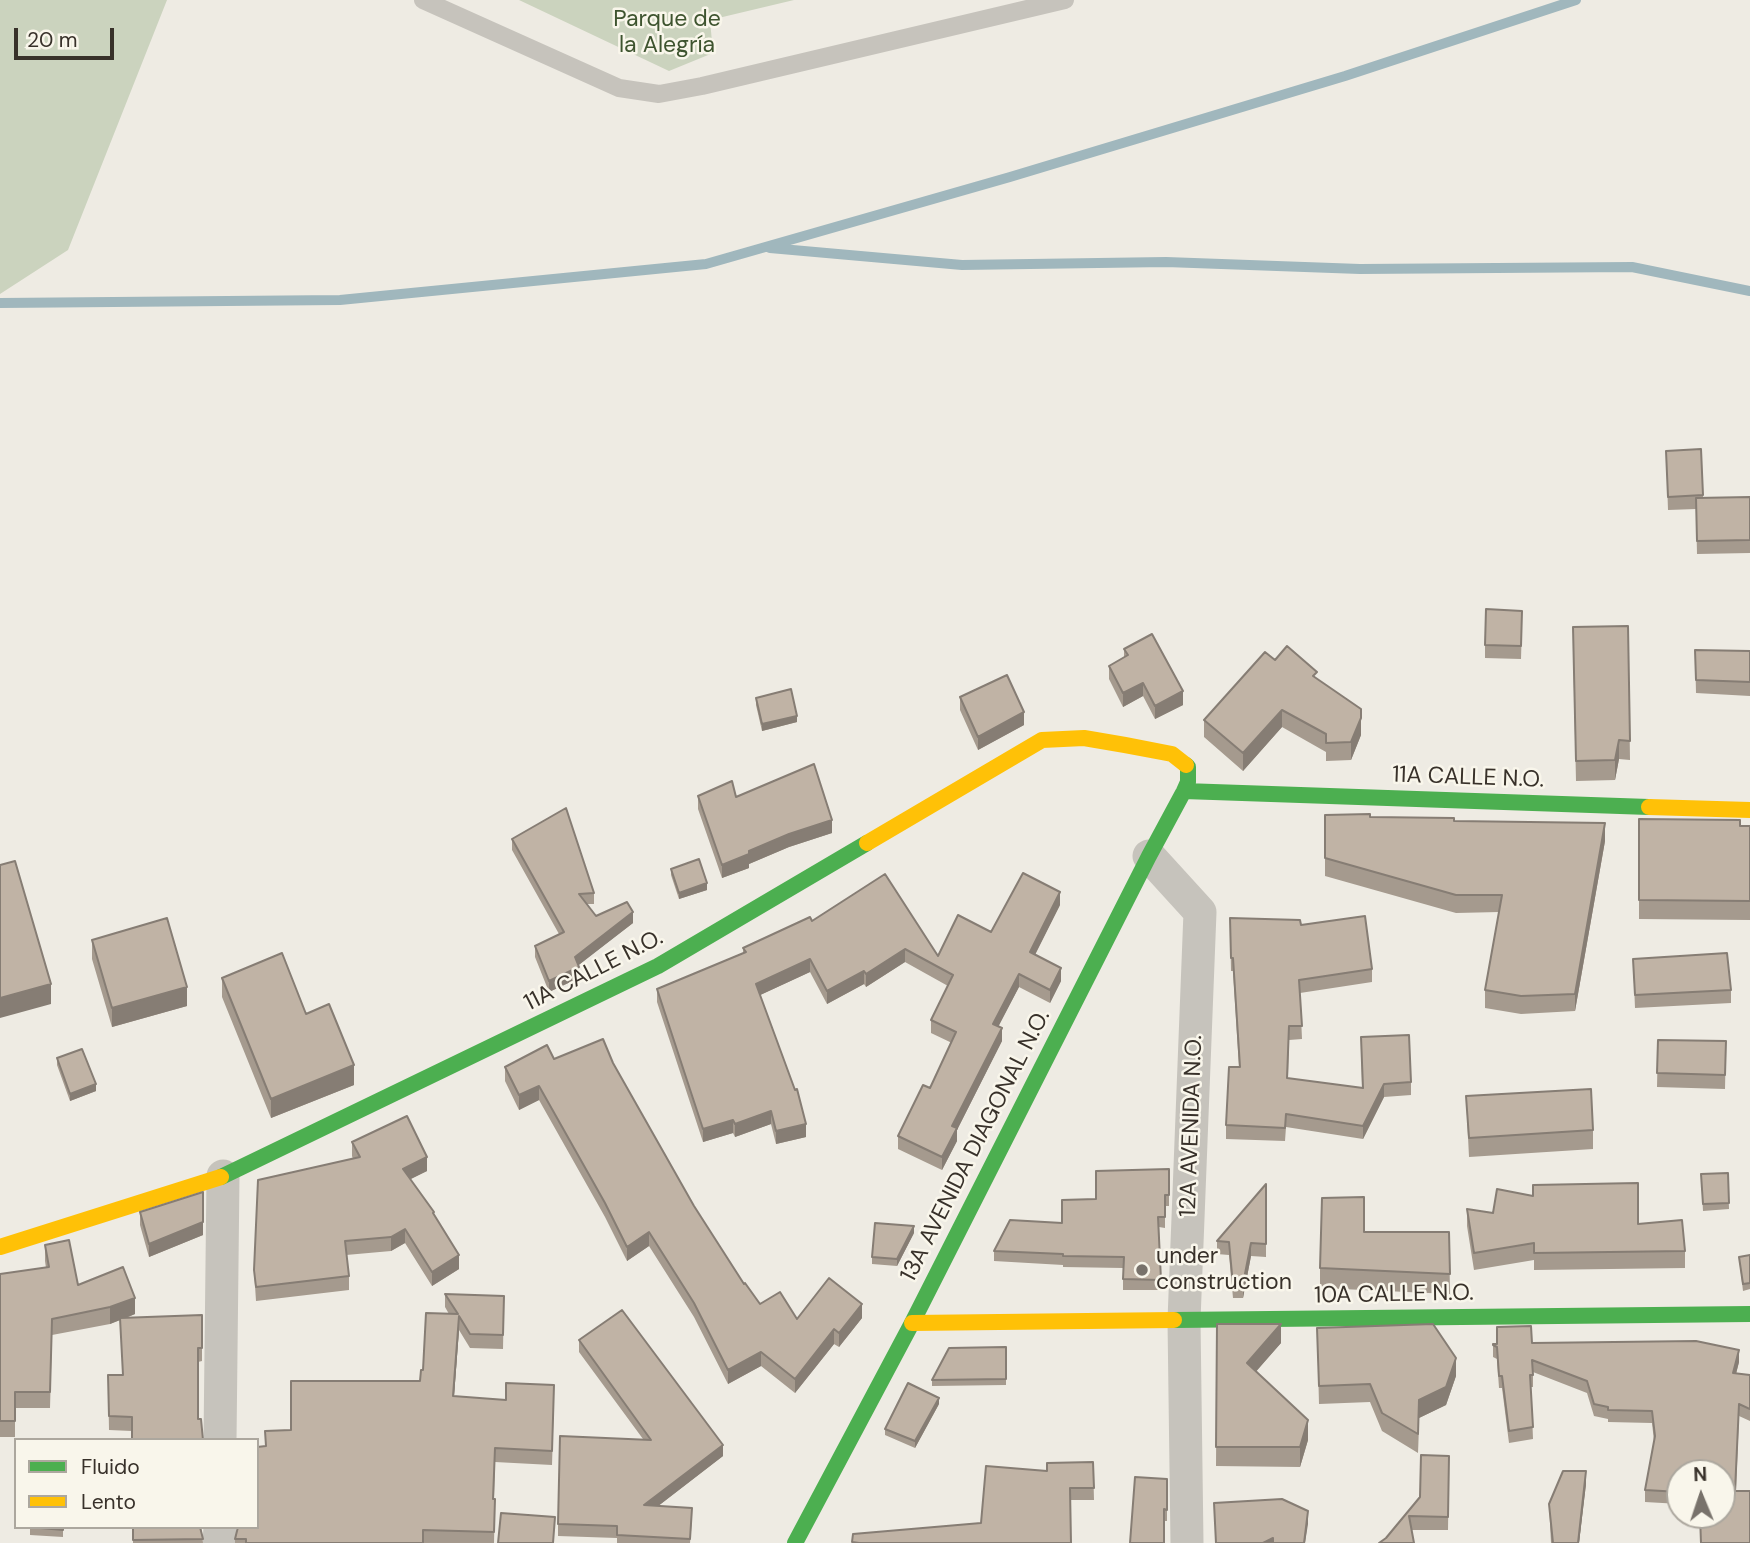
<!DOCTYPE html>
<meta charset="utf-8">
<style>
body{margin:0}
#map{position:relative;width:1750px;height:1543px;overflow:hidden;background:#eeebe3;font-family:"DM Sans",sans-serif}
canvas{display:block}
.legend{position:absolute;left:14px;top:1438px;width:245px;height:91px;box-sizing:border-box;background:#f9f6eb;border:2px solid #aca79e;margin:0;padding:9px 12px;list-style:none;font-size:21px;color:#38312a}
.legend li{display:flex;align-items:center;gap:14px;height:35px}
.legend b{width:35px;border:2px solid #aca79e}
.north{position:absolute;left:1666px;top:1459px;width:70px;height:70px;box-sizing:border-box;background:#f9f6eb;border:2px solid #aca79e;border-radius:50%;rotate:358deg;font-size:19px;font-weight:700;line-height:28px;text-align:center;color:#38312a}
.north::after{content:'';display:block;margin:auto;width:24px;height:32px;background:#78726b;clip-path:polygon(50% 0,100% 100%,50% 72%,0 100%)}
.scale{position:absolute;left:14px;top:28px;width:100px;height:32px;box-sizing:border-box;border:4px solid #38312a;border-top:0;padding-left:9px;font-size:21px;line-height:24px;white-space:nowrap;color:#38312a;-webkit-text-stroke:5px #f9f6eb;paint-order:stroke}
</style>
<div id="map">
<canvas width="1750" height="1543"></canvas>
<ul class="legend">
<li><b style="height:9px;background:#4caf50"></b>Fluido</li>
<li><b style="height:9px;background:#ffc107"></b>Lento</li>
</ul>
<div class="north">N</div>
<div class="scale">20 m</div>
</div>
<script>
const g = document.querySelector('canvas').getContext('2d');
g.lineJoin = 'round';
function fillPath(path, color) {
  g.fillStyle = color;
  g.fill(path, 'evenodd');
}
function strokePath(path, color, width, dash) {
  g.strokeStyle = color;
  g.lineWidth = width;
  g.lineCap = dash ? 'butt' : 'round';
  g.setLineDash(dash || []);
  g.stroke(path);
}
function write(font, color, halo, rows, align = 'center') {
  g.font = font + ' "DM Sans",sans-serif';
  g.lineWidth = 5;
  g.setLineDash([]);
  g.textBaseline = 'middle';
  g.strokeStyle = halo;
  g.fillStyle = color;
  for (const [text, x, y, turn = 0] of rows) {
    g.save();
    g.translate(x, y);
    g.rotate((+turn || 0) * Math.PI / 180);
    g.textAlign = isNaN(turn) ? turn : align;
    if (halo) g.strokeText(text, 0, 0);
    g.fillText(text, 0, 0);
    g.restore();
  }
}
fillPath(new Path2D(`
 M0,0H167L68,250L0,294Z
 M519,0H794L710,20L713,53L669,71Z`), '#cbd3be');
strokePath(new Path2D(`
 M770,248L962,265L1166,262L1360,269L1632,267L1750,291
 M0,303L340,300L706,264L1010,177L1345,76L1576,0`), '#a0b7bd', 10);
strokePath(new Path2D(`
 M423,0L619,88L659,94L702,86L1065,0`), '#c6c3bc', 18);
strokePath(new Path2D(`
 M1149,856L1200,912L1184,1320L1187,1543
 M220,1440L223,1176
 M219,1543L220,1527`), '#c6c3bc', 33);
strokePath(new Path2D(`
 M1184,791L1649,807
 M221,1177L658,966L867,843
 M1174,1320L1750,1314
 M795,1543L912,1323L1149,856L1184,791L1188,782V767L1186,765`), '#4caf50', 16);
strokePath(new Path2D(`
 M1649,807L1750,810
 M867,843L1042,740L1084,738L1125,745L1172,754L1186,765
 M0,1247L221,1177
 M912,1323L1174,1320`), '#ffc107', 16);
fillPath(new Path2D(`
 M1666,451L1703,495V498L1750,497V553L1697,554L1696,509L1668,510Z
 M1522,624L1521,659L1485,658V645Z
 M1628,626L1630,760L1619,759L1615,780L1576,781L1573,647Z
 M1124,649L1183,705L1155,719L1143,696L1123,707L1109,679V666L1124,657Z
 M1695,650L1750,651V696L1696,693Z
 M1275,660L1317,679L1361,735L1351,760L1326,761V752L1282,727L1243,771L1204,737V720Z
 M960,697L1024,725L978,750L960,710Z
 M756,698L797,722L762,731L756,705Z
 M698,796L736,797L832,833L789,847L749,864V868L722,878L698,809Z
 M1370,817L1454,821L1605,841L1575,1011L1521,1014L1485,1008V990L1499,912L1456,913L1325,876V858Z
 M1639,819L1750,826V920L1639,919Z
 M512,839L594,893V904H587L596,916L633,923L578,965L579,978L549,992L535,957V946L559,934L512,850Z
 M671,869L707,890L679,899L671,875Z
 M1060,905L1035,954L1061,981L1050,1003L1019,987L998,1026L1002,1041L957,1130V1141L942,1170L898,1149V1136L930,1088L952,1043L931,1033V1020L948,986L905,962L866,987L864,984L827,1004L810,972L760,995L806,1137L776,1144L771,1124L735,1137L733,1133L703,1142L657,1002V989L743,953V948L812,921L938,956L991,932Z
 M1230,918L1301,925L1372,969V982L1300,993L1302,1039L1289,1040L1288,1078L1362,1088L1361,1037L1411,1082V1095L1384,1097L1363,1139L1286,1127L1285,1141L1226,1139V1125L1239,1067L1233,971H1231Z
 M92,940L187,1006L112,1027L92,959Z
 M1633,959L1731,990V1003L1635,1008Z
 M222,978L306,1014L354,1085L271,1118L222,997Z
 M1658,1040L1726,1041L1725,1089L1657,1087Z
 M57,1058L96,1091L70,1101L57,1065Z
 M554,1059L613,1063L694,1206L744,1284L760,1304L797,1319L862,1318L839,1347L834,1344L795,1393L761,1366L728,1384L694,1317L649,1246L627,1261L605,1217L539,1100L519,1110L505,1081V1067Z
 M1466,1096L1593,1130V1149L1469,1157Z
 M352,1142L427,1171L410,1179L434,1215L459,1269L432,1286L405,1243L391,1251L346,1255L349,1276V1290L256,1301L254,1270L353,1159L352,1156Z
 M1169,1169V1206H1165V1228L1159,1227L1161,1290H1123V1268L1063,1267V1265L994,1261V1251L1062,1223L1096,1199Z
 M1728,1173L1729,1209L1703,1211L1701,1174Z
 M1266,1184V1257L1251,1256L1243,1298H1233L1229,1255L1217,1254V1241Z
 M203,1192V1235L149,1257L140,1225V1212Z
 M1467,1209L1493,1213L1638,1224L1685,1251V1268L1534,1270V1260L1474,1270L1467,1226Z
 M1364,1232H1449L1450,1294L1320,1288V1268Z
 M914,1233L897,1266L872,1264V1257Z
 M45,1245L78,1285L135,1314L126,1318L202,1315V1361L198,1362L132,1431L109,1430L108,1375H123L120,1320L110,1324L52,1335L50,1408H15V1437H0V1274L46,1268L45,1261Z
 M1750,1255V1289L1743,1291L1739,1257Z
 M445,1294L504,1296L503,1349L470,1348L459,1330L454,1396L506,1400L554,1399L552,1465L495,1462L494,1499H495L494,1543H235V1539L266,1446L291,1430L420,1381L423,1370L449,1314L445,1307Z
 M1217,1324L1281,1343L1256,1371L1308,1440L1300,1467L1216,1466Z
 M1317,1328L1456,1376L1446,1405L1419,1418L1418,1453L1382,1431L1370,1402L1319,1404Z
 M579,1340L723,1456L658,1506L692,1520L690,1543H617V1538L558,1536V1524L643,1439L579,1352Z
 M1532,1343L1739,1362L1736,1374L1750,1375V1421L1739,1416L1736,1491L1722,1515L1680,1473V1504L1645,1502V1490L1654,1441L1652,1423L1608,1422V1419L1594,1416L1587,1393L1533,1372V1387H1531L1533,1439L1509,1443L1502,1388H1499L1497,1359L1493,1357V1344Z
 M1006,1347V1385L932,1386V1380Z
 M939,1404L915,1448L885,1435V1429Z
 M1449,1456L1448,1530H1411L1386,1538L1420,1497Z
 M1093,1462L1094,1500H1070L1071,1543H852L853,1534L981,1523L1047,1471Z
 M1167,1479V1521H1164L1130,1543Z
 M1586,1484L1579,1543H1551L1549,1504Z
 M30,1527H63V1537L30,1535Z
 M133,1527H201L203,1543H133Z`), '#a59a8e');
fillPath(new Path2D(`
 M1143,683V696L1123,707V693Z
 M1183,691V705L1155,719V706Z
 M1282,710V727L1243,771V753Z
 M1024,712V725L978,750V737Z
 M797,716V722L762,731V724Z
 M1361,718V735L1351,760V742Z
 M1619,740V759L1615,780V760Z
 M832,820V833L789,847L749,864V868L722,878V865L749,851L789,834Z
 M1605,823V841L1575,1011V994Z
 M707,883V890L679,899V893Z
 M1060,892V905L1030,965V952Z
 M633,912V923L575,968V957Z
 M905,949V962L866,987V974Z
 M810,959V972L756,997V984Z
 M579,967V978L549,992V981Z
 M1061,968V981L1050,1003V990Z
 M864,971V984L827,1004V991Z
 M1019,974V987L993,1037V1024Z
 M51,984V1004L0,1018V998Z
 M187,987V1006L112,1027V1008Z
 M1002,1028V1041L957,1130V1141L942,1170V1157L952,1126Z
 M354,1065V1085L271,1118V1099Z
 M96,1084V1091L70,1101V1094Z
 M1384,1084V1097L1363,1139V1126Z
 M539,1086V1100L519,1110V1095Z
 M771,1111V1124L735,1137V1124Z
 M733,1120V1133L703,1142V1129Z
 M806,1124V1137L776,1144V1131Z
 M427,1157V1171L403,1183V1169Z
 M203,1222V1235L149,1257V1244Z
 M914,1226V1233L897,1266V1259Z
 M405,1229V1243L391,1251V1237Z
 M649,1232V1246L627,1261V1247Z
 M1251,1243V1256L1243,1298V1284Z
 M459,1255V1269L432,1286V1272Z
 M135,1298V1314L110,1324V1307Z
 M862,1304V1318L839,1347V1333Z
 M459,1316V1330L453,1410V1396Z
 M1281,1324V1343L1247,1382V1363Z
 M834,1329V1344L795,1393V1379Z
 M1739,1350V1362L1733,1385V1373Z
 M761,1352V1366L728,1384V1370Z
 M1456,1358V1376L1446,1405L1419,1418L1418,1453L1419,1400Z
 M939,1398V1404L915,1448V1441Z
 M1308,1420V1440L1300,1467V1447Z
 M723,1445V1456L644,1517V1505Z
 M1586,1471V1484L1579,1543H1578Z
 M1308,1511V1524L1305,1543H1304Z
 M1273,1538V1543H1263Z`), '#867d74');
const building = new Path2D(`
 M1701,449L1703,495L1668,497L1666,451Z
 M1750,497V540L1697,541L1696,498Z
 M1486,609L1522,611L1521,646L1485,645Z
 M1628,626L1630,741L1619,740L1615,760L1576,761L1573,627Z
 M1152,634L1183,691L1155,706L1143,683L1123,693L1109,666L1128,655L1124,649Z
 M1287,646L1317,672L1313,676L1361,709V718L1351,742L1326,743V734L1282,710L1243,753L1204,720L1265,652L1275,660Z
 M1695,650L1750,651V682L1696,680Z
 M1007,675L1024,712L978,737L960,697Z
 M791,689L797,716L762,724L756,698Z
 M814,764L832,820L789,834L749,851V854L722,865L698,796L732,781L736,797Z
 M566,808L594,893L579,894L596,916L627,902L633,912L575,957L579,967L549,981L535,946L564,932L512,839Z
 M1370,814V817L1454,818V821L1605,823L1575,994L1521,996L1485,990L1502,895H1456L1325,858V815Z
 M1639,819L1740,820V826H1750V901L1639,900Z
 M699,859L707,883L679,893L671,869Z
 M15,861L51,984L0,998V865Z
 M1023,873L1060,892L1030,952L1061,968L1050,990L1019,974L993,1024L1002,1028L952,1126L957,1128L942,1157L898,1136L923,1085L930,1088L956,1032L931,1020L953,975L905,949L866,974L864,971L827,991L810,959L756,984L795,1090L797,1089L806,1124L776,1131L771,1111L735,1124L733,1120L703,1129L657,989L746,952L743,948L810,917L812,921L885,874L938,956L958,915L991,932Z
 M1365,916L1372,969L1299,980L1302,1026H1289L1287,1078L1363,1088L1361,1037L1409,1035L1411,1082L1384,1084L1363,1126L1286,1114L1285,1128L1226,1125L1229,1067H1240L1233,958H1231L1230,918L1300,920L1301,925Z
 M167,918L187,987L112,1008L92,940Z
 M282,953L306,1014L329,1004L354,1065L271,1099L222,978Z
 M1727,953L1731,990L1635,995L1633,959Z
 M603,1039L613,1063L694,1206L744,1284L745,1283L760,1304L780,1292L797,1319L829,1278L862,1304L839,1333L834,1329L795,1379L761,1352L728,1370L694,1303L649,1232L627,1247L605,1203L539,1086L519,1095L505,1067L547,1045L554,1059Z
 M1658,1040L1726,1041L1725,1075L1657,1073Z
 M82,1049L96,1084L70,1094L57,1058Z
 M1591,1089L1593,1130L1469,1138L1466,1096Z
 M407,1116L427,1157L403,1169L434,1212L433,1213L459,1255L432,1272L405,1229L391,1237L345,1241L349,1276L256,1287L254,1270L258,1180L360,1157L352,1142Z
 M1169,1169V1195H1165V1217H1158L1161,1280L1123,1279L1124,1257L1063,1256V1254L994,1251L1010,1220L1062,1223V1200L1096,1199V1171Z
 M1728,1173L1729,1203L1703,1204L1701,1174Z
 M1638,1183V1224L1682,1220L1685,1251L1534,1253V1243L1474,1253L1467,1209L1493,1213L1497,1189L1533,1196V1185Z
 M1266,1184V1244L1251,1243L1243,1284L1233,1285L1229,1242L1217,1241Z
 M203,1192V1222L149,1244L140,1212Z
 M1364,1197V1232H1449L1450,1274L1320,1268L1322,1198Z
 M875,1223L914,1226L897,1259L872,1257Z
 M69,1240L78,1285L123,1267L135,1298L110,1307L52,1319L50,1392H15V1421H0V1274L49,1267L45,1245Z
 M1750,1255V1283L1743,1284L1739,1257Z
 M445,1294L504,1296L503,1335L470,1334L459,1316L453,1396L506,1400V1383L554,1385L552,1451L495,1448L493,1499H495L494,1532L423,1530V1543H246V1539H235L238,1527H257V1447L266,1446L265,1431L291,1430V1381H420L421,1370H423L426,1313L458,1314Z
 M622,1310L723,1445L644,1505L692,1508L690,1539L617,1535V1526L558,1524L560,1436L651,1440L579,1340Z
 M202,1315V1348H198V1419H201L203,1440H132V1417L109,1416L108,1375H123L120,1318Z
 M1217,1324H1281L1247,1363L1308,1420L1300,1447H1216Z
 M1433,1324L1456,1358L1446,1387L1419,1400L1418,1434L1382,1413L1370,1384L1319,1386L1317,1328Z
 M1531,1326L1532,1343L1696,1341L1739,1350L1733,1373L1750,1375V1409L1739,1404L1735,1491H1750V1543H1701L1700,1515H1722V1473H1680V1492L1645,1490L1655,1436L1652,1411L1608,1410V1407L1594,1404L1587,1381L1532,1360L1533,1375H1530L1533,1427L1509,1431L1502,1376H1499L1497,1347L1493,1345V1344H1497V1327Z
 M1006,1347V1379L932,1380L949,1348Z
 M908,1383L939,1398L915,1441L885,1429Z
 M1421,1455L1449,1456L1448,1517L1409,1516L1414,1543H1379L1386,1538L1420,1497Z
 M1093,1462L1094,1488H1070L1071,1543H859L852,1542L853,1534L981,1523L986,1466L1047,1471V1463Z
 M1563,1471H1586L1578,1543H1553L1549,1504Z
 M1135,1477L1167,1479V1510L1164,1509V1543H1130Z
 M1282,1499L1308,1511L1304,1543H1273V1538L1263,1543H1216L1214,1503Z
 M501,1513L555,1517L553,1543H498Z
 M30,1527H63V1530Z
 M133,1527H200L203,1539L133,1540Z`);
fillPath(building, '#c0b3a5');
strokePath(building, '#867d74', 2);
for (const [x, y, r, color] of [
 [1142,1270,7,"#78726b"]
]) {
  const dot = new Path2D();
  dot.arc(x, y, r, 0, 2 * Math.PI);
  g.fillStyle = color;
  g.fill(dot);
  strokePath(dot, '#f9f6eb', 2.5);
}
write('23px', '#3e542f', '#f9f6eb', [
 ["Parque de",667,20],
 ["la Alegría",667,46]
]);
write('23px', '#38312a', '#f9f6eb', [
 ["11A CALLE N.O.",1468,778,2],
 ["11A CALLE N.O.",594,971,-27],
 ["12A AVENIDA N.O.",1192,1126,-88],
 ["13A AVENIDA DIAGONAL N.O.",976,1146,-63],
 ["10A CALLE N.O.",1394,1295,-1]
]);
write('23px', '#38312a', '#f9f6eb', [
 ["under",1156,1257],
 ["construction",1156,1283]
], 'left');
</script>
